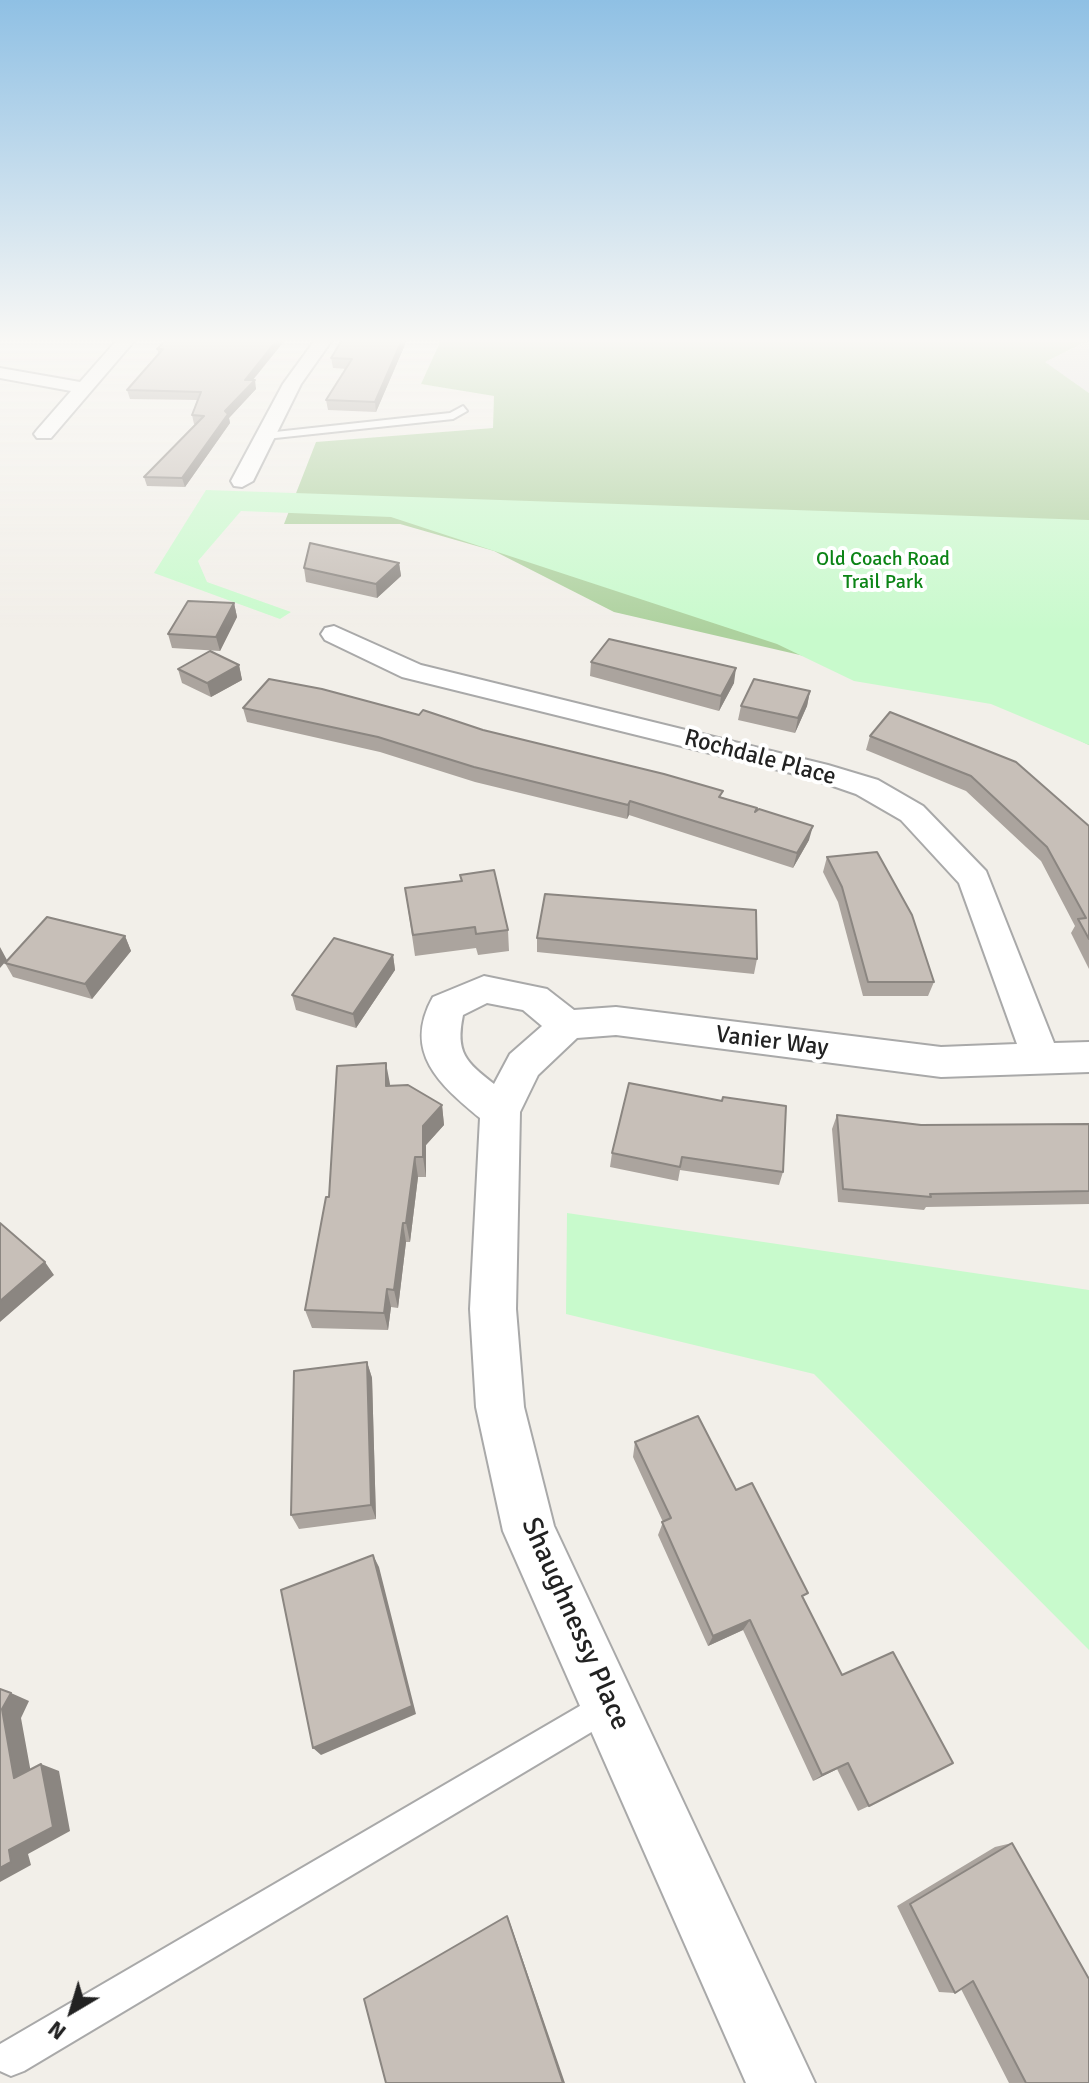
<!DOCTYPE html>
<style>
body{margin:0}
#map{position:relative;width:1089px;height:2083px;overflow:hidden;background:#f2efe9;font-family:Signika,sans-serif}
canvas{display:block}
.north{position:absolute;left:32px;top:1971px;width:80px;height:80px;-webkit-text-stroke:6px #fff;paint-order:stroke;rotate:218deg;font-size:22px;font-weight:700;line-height:32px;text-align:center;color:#222}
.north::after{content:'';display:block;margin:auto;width:28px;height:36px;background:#222;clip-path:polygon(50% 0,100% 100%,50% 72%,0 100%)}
</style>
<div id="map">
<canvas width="1089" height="2083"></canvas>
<div class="north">N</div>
</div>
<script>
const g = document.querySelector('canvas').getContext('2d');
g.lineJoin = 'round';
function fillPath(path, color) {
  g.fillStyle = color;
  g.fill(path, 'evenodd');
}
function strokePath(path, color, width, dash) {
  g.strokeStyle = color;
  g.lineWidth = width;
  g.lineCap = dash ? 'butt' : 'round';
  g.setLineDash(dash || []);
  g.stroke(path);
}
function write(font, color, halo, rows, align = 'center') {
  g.font = font + ' Signika,sans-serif';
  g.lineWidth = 8;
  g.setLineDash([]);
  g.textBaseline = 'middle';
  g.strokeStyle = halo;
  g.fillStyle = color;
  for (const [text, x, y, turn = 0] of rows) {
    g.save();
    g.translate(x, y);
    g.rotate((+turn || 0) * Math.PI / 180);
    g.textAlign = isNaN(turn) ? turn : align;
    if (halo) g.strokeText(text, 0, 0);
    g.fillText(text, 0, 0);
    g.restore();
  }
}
fillPath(new Path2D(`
 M1089,341V393L1044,362Z`), '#e0dfdf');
fillPath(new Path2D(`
 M441,340H1089L1045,362L1089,393V745L1003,702L614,612L494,551L400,524H284L316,442L493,428L494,396L421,384Z`), '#add19e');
fillPath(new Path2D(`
 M206,490L1089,520V745L991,704L854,681L777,644L391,517L241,511L198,561L207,582L291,612L280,619L154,573Z
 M567,1213L1089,1290V1650L814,1374L566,1314Z`), '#c8facc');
const service = new Path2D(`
 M463,406L467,411L453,419L266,439L261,436L266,433L450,413Z
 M609,1689L620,1693L624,1704L620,1715L24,2071L11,2076L0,2071V2044Z`);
const minor = new Path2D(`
 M117,340H135L51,438H37L34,434L37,430L71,391L0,378V368L80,382Z
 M315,340H332L301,384L253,481L242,487L234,486L231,481L283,384Z
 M334,626L421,665L828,765L878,780L923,806L986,871L1054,1043L1089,1042V1072L941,1077L616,1035L577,1038L538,1075L520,1112L516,1309L524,1407L554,1526L815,2083H746L503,1531L476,1407L470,1309L480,1118C440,1085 402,1052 433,997L484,976L547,989L574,1010L616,1007L941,1047L1017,1044L959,883L901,820L856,794L807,777L402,677L325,640L321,634L325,628ZM487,1003L523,1010L542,1026L510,1054L494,1084C466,1062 455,1053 463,1015Z`);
strokePath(service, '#a9a9a9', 4);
strokePath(minor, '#a9a9a9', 4);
fillPath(service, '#fff');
fillPath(minor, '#fff');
fillPath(new Path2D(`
 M285,340L253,380L256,389L229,418L230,423L185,487L147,486L144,477L195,424H194L192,415L197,400L130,399L127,390L159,355L157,349Z
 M342,340H407L376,412L328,410L326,400L346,369L333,368L331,358Z
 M399,563L401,576L377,598L306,582L304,568Z
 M234,603L237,617L220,651L172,648L168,634Z
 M591,662L734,683L719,711L590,676Z
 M239,665L242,680L211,697L182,683L178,669Z
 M810,691L807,706L795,733L738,720L741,706Z
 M243,708L419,715L483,730L722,797L757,811L809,840L793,868L629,815L627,819L475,782L380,752L247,722Z
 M890,712L1089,826V969L1071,933L1075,926L1041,861L966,791L866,750L870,736Z
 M827,857L934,982L928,996H863L838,902L823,872Z
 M460,875L508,930L509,951L478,955L476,948L415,956L405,888L461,881Z
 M125,936L131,951L92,999L13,977L5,963Z
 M537,938L757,959L754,974L537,952Z
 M393,955L395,970L356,1028L296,1010L292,995Z
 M629,1083L783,1172L779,1185L680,1170L678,1181L610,1167L612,1153Z
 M390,1086L442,1105L444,1125L426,1145V1177H418L410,1242H406L398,1308L391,1307L388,1330L312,1328L305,1310L329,1197Z
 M837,1115L921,1125L1089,1124V1204L926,1207L924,1210L838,1202L832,1129Z
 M367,1362L372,1378L376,1519L299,1529L291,1515Z
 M635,1442L736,1490L803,1599L869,1806L858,1811L837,1769L813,1781L743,1630L708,1646L658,1535L663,1522L633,1457Z
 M1012,1843L1089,2083H1009L961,1989L955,1993L939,1992L897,1906L995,1847Z`), '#aba49e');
fillPath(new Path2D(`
 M277,340H285L246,388L245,380Z
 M402,340H407L376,412L375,402Z
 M255,380L256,389L229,418L230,423L185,487L182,478L225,411Z
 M399,563L401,576L377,598L376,584Z
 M234,603L237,617L220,651L216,637Z
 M239,665L242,680L211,697L207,683Z
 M736,668L734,683L719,711L721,696Z
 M810,691L807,706L795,733L798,718Z
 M630,801L629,815L627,819L628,805Z
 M813,826L809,840L793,868L797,853Z
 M125,936L131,951L92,999L85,984Z
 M0,947L7,960L0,968Z
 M393,955L395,970L356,1028L353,1014Z
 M386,1063L390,1084L389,1106L386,1086Z
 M442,1105L444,1125L426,1145V1177L423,1157V1126Z
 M415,1157L418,1177L410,1242L406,1223Z
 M403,1223L406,1242L398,1308L394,1290Z
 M45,1262L54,1275L0,1322V1301Z
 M387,1289L391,1307L388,1330L384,1313Z
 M367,1362L372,1378L376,1519L371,1505Z
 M373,1555L379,1567L416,1714L321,1755L313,1748Z
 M750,1620L743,1630L708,1646L713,1636Z
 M11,1693L29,1701L21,1718L33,1784L14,1778L2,1709Z
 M848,1763L837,1769L813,1781L822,1775Z
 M41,1764L59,1771L70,1831L28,1854L31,1865L0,1882V1868Z
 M507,1916L508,1917L565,2083H563Z`), '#8b8681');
const building = new Path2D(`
 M166,340H277L245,380H255L225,411L228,414L182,478L144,477L204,416L192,415L201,392L127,390L163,349H157Z
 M342,340H402L375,402L326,400L352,359L331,358Z
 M310,543L399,563L376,584L304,568Z
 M188,601L234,603L216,637L168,634Z
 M609,639L736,668L721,696L591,662Z
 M210,651L239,665L207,683L178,669Z
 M269,679L322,689L419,715L423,710L483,730L664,774L723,791L719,797L757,808L755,812L759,809L813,826L797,853L630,801L628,805L474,767L378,737L243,708Z
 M754,679L810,691L798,718L741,706Z
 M890,712L1016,762L1089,826V939L1078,919L1086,918L1047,847L971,776L870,736Z
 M877,852L912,915L934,982H868L842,887L827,857Z
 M494,870L508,930L476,934L475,927L413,935L405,888L462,881L460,875Z
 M545,894L756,910L757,959L537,938Z
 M47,917L125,936L85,984L5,963Z
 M334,938L393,955L353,1014L292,995Z
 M386,1063V1086L408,1085L442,1105L423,1126V1157H415L406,1223H403L394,1290L387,1289L384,1313L305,1310L326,1197H329L337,1066Z
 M629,1083L722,1101L723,1097L786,1106L783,1172L682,1157L680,1167L612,1153Z
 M837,1115L921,1125L1089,1124V1191L930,1194L931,1197L843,1189Z
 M0,1223L45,1262L0,1301Z
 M367,1362L371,1505L291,1515L294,1371Z
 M698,1416L736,1490L752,1483L808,1593L802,1596L842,1675L893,1652L953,1763L869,1806L848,1763L822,1775L750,1620L713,1636L662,1522L671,1518L635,1442Z
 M373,1555L412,1706L313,1748L281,1590Z
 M0,1689L11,1693L2,1709L14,1778L41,1764L53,1827L9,1850L11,1862L0,1868Z
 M1012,1843L1089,1979V2083H1026L973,1981L955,1993L910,1904Z
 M507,1916L563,2083H386L364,1999Z`);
fillPath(building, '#c7bfb8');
strokePath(building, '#8b8681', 2);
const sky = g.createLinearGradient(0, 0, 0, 631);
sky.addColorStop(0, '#8fc0e4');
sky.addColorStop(0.54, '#f9f8f5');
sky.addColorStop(1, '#f9f8f500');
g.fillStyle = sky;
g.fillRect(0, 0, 1089, 631);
write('20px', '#0c8416', '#fff', [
 ["Old Coach Road",883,560],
 ["Trail Park",883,583]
]);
write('24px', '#222', '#fff', [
 ["Rochdale Place",760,758,15],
 ["Vanier Way",772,1042,7]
]);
write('28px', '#222', '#fff', [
 ["Shaughnessy Place",575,1624,66]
]);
</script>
